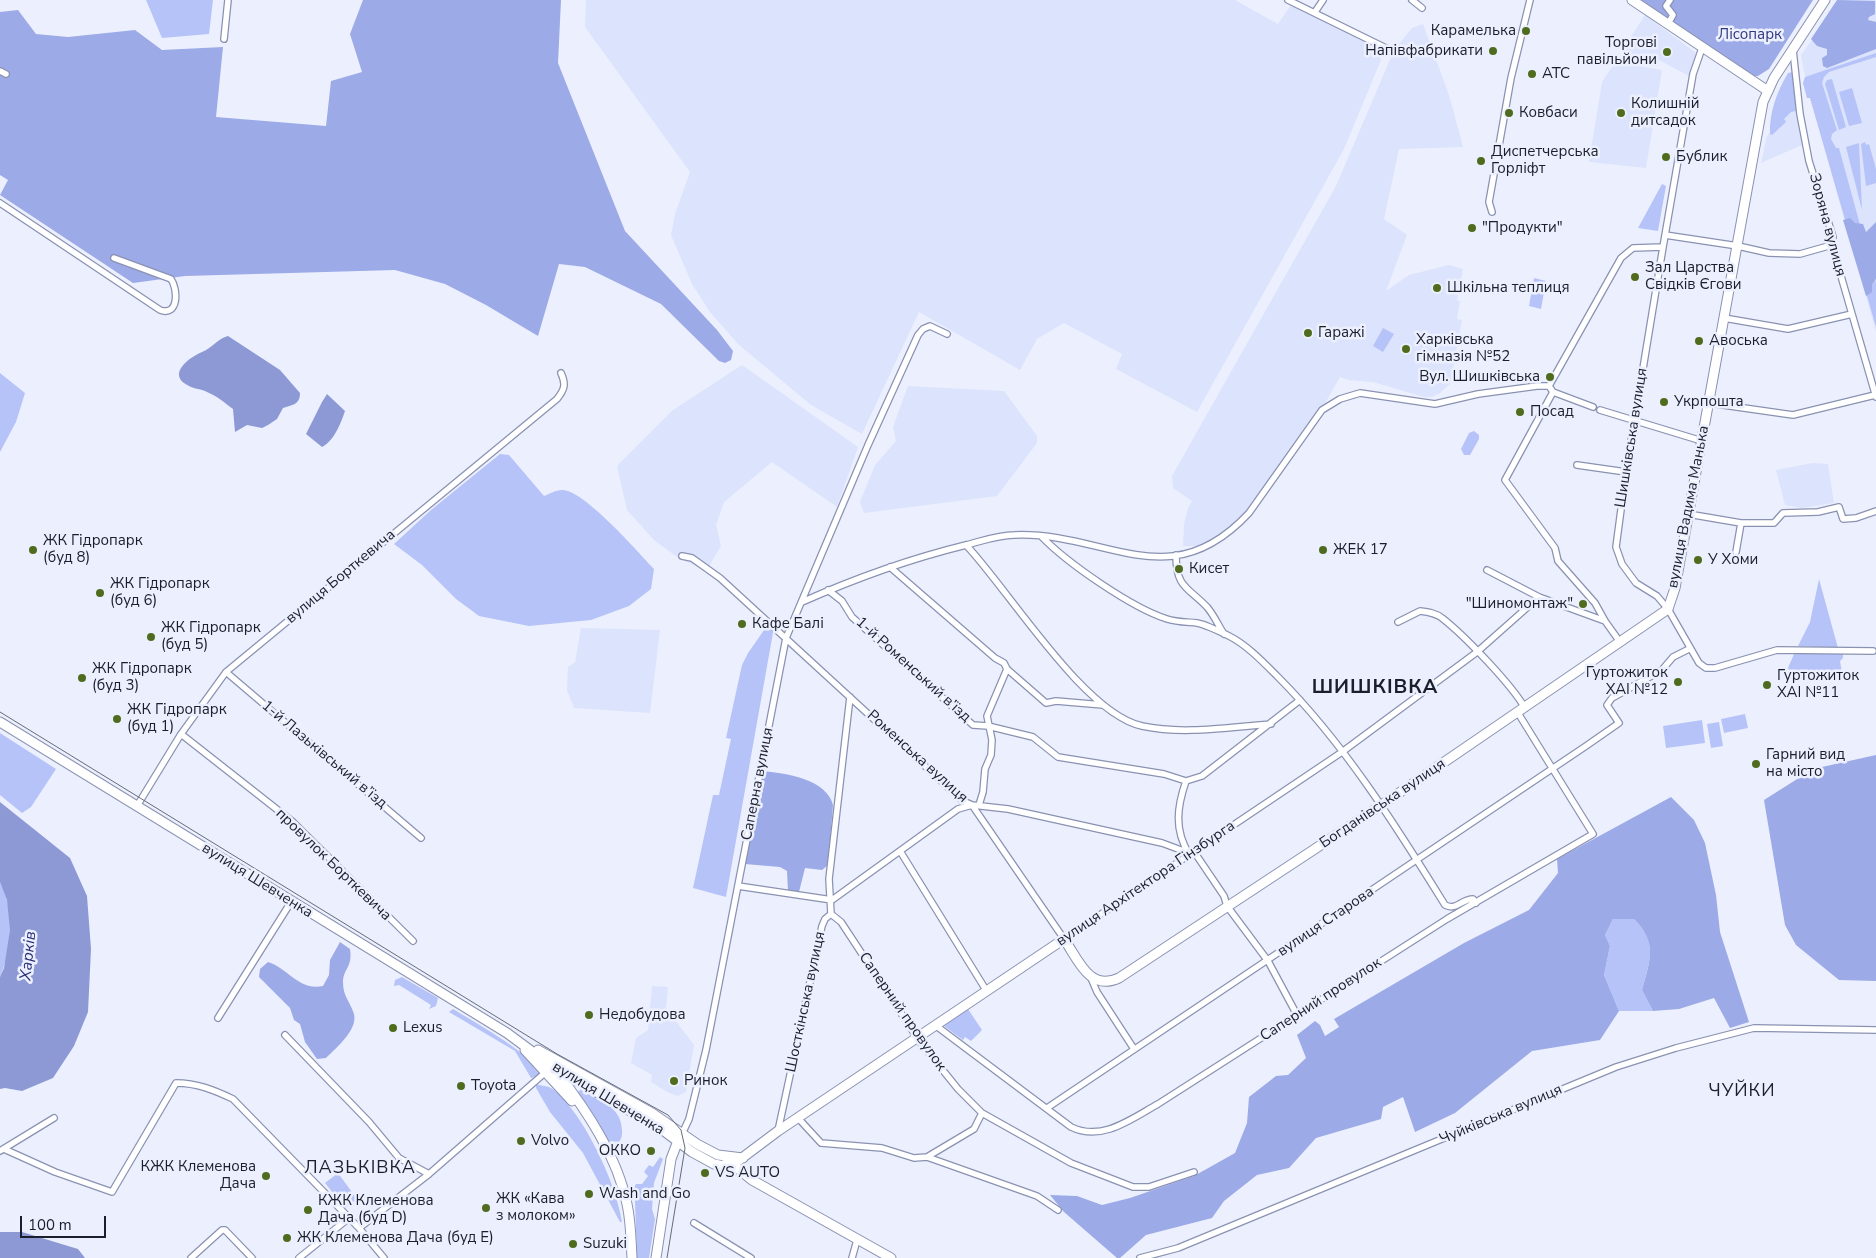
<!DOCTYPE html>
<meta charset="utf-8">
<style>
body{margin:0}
#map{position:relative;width:1876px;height:1258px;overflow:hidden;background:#ecf0fe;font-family:"Nunito Sans",sans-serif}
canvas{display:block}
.scale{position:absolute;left:20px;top:1216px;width:86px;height:22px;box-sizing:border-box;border:2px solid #1b1e2b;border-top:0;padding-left:6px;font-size:15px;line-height:18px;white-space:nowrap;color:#1b1e2b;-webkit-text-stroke:4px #ecf0fe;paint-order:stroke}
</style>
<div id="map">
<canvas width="1876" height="1258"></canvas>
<div class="scale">100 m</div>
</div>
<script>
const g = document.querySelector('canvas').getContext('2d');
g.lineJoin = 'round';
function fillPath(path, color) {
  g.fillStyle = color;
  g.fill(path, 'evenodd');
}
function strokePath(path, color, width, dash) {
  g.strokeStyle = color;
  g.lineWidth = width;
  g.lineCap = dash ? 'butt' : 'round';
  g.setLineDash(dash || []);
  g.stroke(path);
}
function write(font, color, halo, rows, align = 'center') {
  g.font = font + ' "Nunito Sans",sans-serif';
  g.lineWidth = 5;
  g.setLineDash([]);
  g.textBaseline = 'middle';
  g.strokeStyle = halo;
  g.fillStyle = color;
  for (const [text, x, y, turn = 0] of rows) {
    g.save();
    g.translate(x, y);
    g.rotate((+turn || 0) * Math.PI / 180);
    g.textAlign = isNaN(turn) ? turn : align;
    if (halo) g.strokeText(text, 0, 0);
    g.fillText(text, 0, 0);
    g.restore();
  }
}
fillPath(new Path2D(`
 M586,0H1235L1278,24L1291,5L1378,48L1381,60L1344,149L1197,412L1116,369L1122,354L1064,323L1037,339L1020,370L919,312L862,434L811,405L738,344L710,312L692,284L671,235L675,214L690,172L585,27Z
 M1840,0H1876V332L1810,98H1807L1803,83L1805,77L1801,55Z
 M1645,15L1696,53L1689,76L1657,59L1648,63L1623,49Z
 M1423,24L1449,95L1463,147L1399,149L1384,219L1407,235L1386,291L1409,275L1449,265L1463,269L1457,301H1460L1457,319L1462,320L1450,384L1440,393L1432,397H1424L1373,382L1348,380L1340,377L1323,407L1248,511L1220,537L1198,546H1183L1184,524L1188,508L1192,501L1173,488L1172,476L1336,186L1394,50L1412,28Z
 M1615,62L1662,70L1646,168L1589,162L1602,82Z
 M1795,107L1802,145L1761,163L1767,136L1785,114Z
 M742,365L858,447L837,507L772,462L724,502L716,525L721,546L706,571L677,557L654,540L627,510L617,466L673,410Z
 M908,386L1004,391L1037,436V443L997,496L864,513L860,502L875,465L896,441L893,427Z
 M1812,463L1828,464L1834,503L1802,508L1785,505L1776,470Z
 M581,628L660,630L650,713L574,708L567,690L568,667L575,662Z
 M652,986L668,987L666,1008L694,1045L686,1092L678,1096L669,1093L651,1082L652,1075L631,1063L636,1038L648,1030Z`), '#dce3fc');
fillPath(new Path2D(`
 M146,0H213L209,34L162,38Z
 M1876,53V57L1829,72L1824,77L1822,83L1837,130L1832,134L1831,139L1836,148H1839L1876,283V327L1810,98H1807L1803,83L1805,77Z
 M1793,72L1796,111L1791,112L1784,119L1786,122L1772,135L1770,134C1769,113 1777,91 1788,73Z
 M1832,79L1846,127L1839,130L1825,84L1827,80Z
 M1852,88L1862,123L1849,126L1839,92Z
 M1865,142L1866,145L1869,144L1876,169V183L1866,186L1861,144Z
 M1859,143L1862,210L1846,147Z
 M1662,184L1666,186L1658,231L1638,228Z
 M1534,278L1546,281L1541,309L1529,306Z
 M1383,328L1394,334L1383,352L1373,346Z
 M0,373L25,393L16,422L0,452Z
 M1474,431L1479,435V439L1470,455H1464L1461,449L1469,433Z
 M500,454L509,455L544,496C549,494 556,490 562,490C583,489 638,552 654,569L651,589L629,606L591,620L529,626L479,616L456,599L422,565L394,544L431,510Z
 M1819,579L1838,648L1798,646L1810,622Z
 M769,623L774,627L726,897L693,888L713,795H719L731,739L726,738L742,665L748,653Z
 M1794,654H1843V658L1840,661L1842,673L1815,680L1792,677L1788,668Z
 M1745,714L1748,728L1724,733L1721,719Z
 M1702,720L1705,743L1666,748L1663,726Z
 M1719,722L1723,746L1711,748L1707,724Z
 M0,733L56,769L31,807L22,813L0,795Z
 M0,882C15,909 12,949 0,977Z
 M1613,919H1634C1658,943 1650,960 1642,990L1653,1011H1619L1604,975L1610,946L1605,935Z
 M402,977L438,998L436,1006L429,1009L431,1005L399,985L394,986L395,980Z
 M453,1009C471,1020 535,1056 540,1073L535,1077L531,1078L515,1051L449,1012Z
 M968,1009L982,1030L971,1041L965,1037L963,1040L944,1026Z
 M536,1084C542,1086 550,1086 554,1090C584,1114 617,1185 622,1222H620L583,1153L550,1112L536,1088Z
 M581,1089C599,1099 622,1107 622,1131C622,1136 622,1138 619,1142L609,1141L577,1093Z
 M660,1157L663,1159L654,1183L652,1209L655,1219L649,1258H637L635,1201L633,1189L636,1184H642L648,1176L644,1172L649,1165L653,1167Z
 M338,1173L357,1199L345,1208L325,1183Z`), '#b6c3f8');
fillPath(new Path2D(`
 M363,0H561L558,63L625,231L717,330L733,351L731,360L725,363L719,361L661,304L585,267L559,264L538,336L486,305L445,284L395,270L185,276L133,283L0,195L8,180L0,175V12L18,10L36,34L68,37L135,30L162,50L223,47L216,117L326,126L331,81L362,72L350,34Z
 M1636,0H1813L1769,69L1758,76H1750Z
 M1837,0L1875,1V14L1869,17L1868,20L1876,22V49L1827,68L1823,66L1822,58L1827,55V49L1817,46L1811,39Z
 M1850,218L1855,223L1863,224L1866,232L1876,222V279L1872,284V292L1866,296L1843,220Z
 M1876,755V981L1839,980L1796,945L1785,925L1764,800L1813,769Z
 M762,771C785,773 827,779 833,805L828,865L822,870L805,868L799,892L788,891L787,871L780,867L745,864Z
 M1671,797L1694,820L1705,843L1716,895L1720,932L1749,1022L1730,1028L1714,998L1679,1009L1653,1011L1642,990C1650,961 1658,943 1634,919H1613L1605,935L1610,946L1604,975L1619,1011L1600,1040L1532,1051L1455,1113L1415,1132L1403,1097L1383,1107L1381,1119L1316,1138L1289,1168L1257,1175L1224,1201L1212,1218L1146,1235L1120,1258H1117L1064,1212L1050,1195L1077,1196L1102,1205L1130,1198L1194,1176L1235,1153L1247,1123L1249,1097L1276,1076L1288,1075L1306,1058L1297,1035L1315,1021L1320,1025L1325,1036L1339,1027L1334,1019L1464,943L1529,910L1558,873L1557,859Z
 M340,942L350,949C353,967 343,969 343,982C343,997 350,1001 354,1014C358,1030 336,1048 326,1058L317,1059L305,1042L300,1024L294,1020L290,1008L259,977L260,969L268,962C289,969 299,991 323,986L329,975L330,960Z`), '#9caae7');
fillPath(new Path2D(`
 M228,336L280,370L300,393C300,405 292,405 283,408L277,419L268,425L262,428L247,425L235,432L233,409C225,403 217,396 207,392C202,389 194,389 189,386C166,375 188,358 202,352C211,349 218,338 228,336Z
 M327,394L345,411C341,423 334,441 322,447L306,434L322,402Z
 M0,802L70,858L87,896L91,949L88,1012L74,1046L53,1078L22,1091L5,1088L0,1089V977L4,968L10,930L7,900L0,882Z
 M0,1232H22L78,1249L85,1258H0Z`), '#8c99d5');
const street = new Path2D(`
 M1288,0L1392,51
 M1412,0L1422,8
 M1315,12L1323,0
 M1668,24L1673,15L1666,6L1670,0
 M224,39L228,0
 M1702,48L1693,74L1663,247L1626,472L1616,547L1622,564L1636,583L1657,596L1668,609L1699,663L1706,668H1715L1777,650L1873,651
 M1793,50L1800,114L1809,161L1833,237L1832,245L1876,397
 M0,71L6,74
 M0,203L160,310C179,317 178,289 171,279L114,258
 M1492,212L1489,202L1511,78L1530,0
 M1665,235L1738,246L1769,253L1800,254L1832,245
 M1724,318L1788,329L1852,314
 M1549,386L1553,392L1505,480L1555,548L1558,561L1595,603L1605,621L1620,642
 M1549,386L1621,258L1633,248L1663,247
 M1553,392L1593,407
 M1709,403L1793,415L1875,395
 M1600,410L1702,441
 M1577,465L1626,472
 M1688,514L1741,523H1774L1783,513L1818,512L1839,507L1843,519L1856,518L1876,511
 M1041,536C1067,563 1132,608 1167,619C1176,622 1187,622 1197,623C1207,625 1219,631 1229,636C1247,645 1263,662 1278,677C1344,743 1396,826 1445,905C1457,911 1461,899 1473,899L1476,903
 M966,545C1008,589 1084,714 1142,726C1184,735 1229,727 1271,724
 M1736,552L1741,523
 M1176,555C1176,588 1188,587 1207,607C1214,615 1218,625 1224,634
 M682,556L692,558L720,578L963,801L972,805L1008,809L1162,843L1197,856L1224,896L1227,906L1268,961L1297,1015
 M890,567L995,658L1004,663L1007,669L1046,703L1056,701L1103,705
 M1487,570L1539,597L1605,621
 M828,590L842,601L852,617L973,725L988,726L1033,737L1058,757L1164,774L1186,781L1202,776L1300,700
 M802,602C856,578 909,559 966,545C982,541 998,535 1014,535C1106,531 1169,599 1249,513L1322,410L1340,399L1360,393L1435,404L1478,394L1537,386H1549
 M1398,622L1420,611C1428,612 1436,613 1442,618C1465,636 1511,684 1525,708
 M226,672L421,838
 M181,734L293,822L413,941
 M1186,781C1177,807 1174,830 1189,854
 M979,805L983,792L985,769L991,755L992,740L987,716L1007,669
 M137,806L181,734L226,672L557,399C565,389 566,384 561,373
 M900,851L986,990
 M738,886L832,900L958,809L972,805L1064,939L1342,752L1477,652L1539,597
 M831,914L841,922L920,1042L958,1089L982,1113L1071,1163L1133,1187H1149L1194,1172
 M1091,978L1097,992L1134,1049
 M218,1018L291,902
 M935,1025L1071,1127C1102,1142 1131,1119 1158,1104L1447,919L1593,834L1518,713
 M285,1035L369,1122L399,1158L429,1174
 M1047,1108L1586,746L1619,723L1607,705L1612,698L1662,670L1673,657L1689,649
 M798,1118L821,1143L882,1148L914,1158L927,1157L974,1129L982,1113
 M778,1131L822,926L825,919L831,914L829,879L850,697
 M682,1134L689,1119L706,1050L786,638L868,445L918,335L923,329L930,326L947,334
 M4,1149L55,1172L112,1192L176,1083C197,1083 214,1090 233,1099L359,1228L384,1258
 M0,1151L54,1118
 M927,1157L1037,1196L1058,1210
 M694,1223L751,1258
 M359,1228L429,1174L547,1071
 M191,1258L222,1230H225L252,1258
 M299,1258L349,1218
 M852,1258L857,1240
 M1140,1258L1178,1248L1616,1067L1676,1048L1754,1028L1876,1030`);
const secondary = new Path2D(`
 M1632,0L1768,91
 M727,1160L752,1180L891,1258`);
const primary = new Path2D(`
 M0,722L507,1033L553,1067L660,1128L692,1152L714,1164L724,1166L734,1164L778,1131L1064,939C1078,959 1089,992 1119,978L1380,806L1668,609L1675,588L1763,102L1774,78L1825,0
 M525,1050L572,1101
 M538,1050L652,1113L697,1144L718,1155L743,1158
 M557,1072C587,1111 617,1156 627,1204C631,1222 631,1240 632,1258
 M656,1258L671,1159L679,1138`);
strokePath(street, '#8a92b2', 8);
strokePath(secondary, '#8a92b2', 11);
strokePath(primary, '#8a92b2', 11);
strokePath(street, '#fff', 5.5);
strokePath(secondary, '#fff', 9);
strokePath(primary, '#fff', 9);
strokePath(new Path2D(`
 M0,712L557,1054L668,1115L681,1130L685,1148L667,1258`), '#676b78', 1);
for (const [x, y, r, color] of [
 [1526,31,5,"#4f6b1d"],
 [1493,51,5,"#4f6b1d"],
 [1667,52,5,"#4f6b1d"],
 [1532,74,5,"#4f6b1d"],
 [1509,113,5,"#4f6b1d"],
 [1621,113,5,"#4f6b1d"],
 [1666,157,5,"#4f6b1d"],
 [1481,161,5,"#4f6b1d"],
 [1472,228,5,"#4f6b1d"],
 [1635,277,5,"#4f6b1d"],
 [1437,288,5,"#4f6b1d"],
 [1308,333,5,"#4f6b1d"],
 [1699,341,5,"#4f6b1d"],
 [1406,349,5,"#4f6b1d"],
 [1550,377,5,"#4f6b1d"],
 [1664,402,5,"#4f6b1d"],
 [1520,412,5,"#4f6b1d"],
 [33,550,5,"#4f6b1d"],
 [1323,550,5,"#4f6b1d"],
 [1698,560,5,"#4f6b1d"],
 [1179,569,5,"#4f6b1d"],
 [100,593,5,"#4f6b1d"],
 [1583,604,5,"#4f6b1d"],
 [742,624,5,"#4f6b1d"],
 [151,637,5,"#4f6b1d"],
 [82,678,5,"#4f6b1d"],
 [1678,682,5,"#4f6b1d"],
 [1767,685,5,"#4f6b1d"],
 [117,719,5,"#4f6b1d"],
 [1756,764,5,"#4f6b1d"],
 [589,1015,5,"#4f6b1d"],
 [393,1028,5,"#4f6b1d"],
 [674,1081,5,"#4f6b1d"],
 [461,1086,5,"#4f6b1d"],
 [521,1141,5,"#4f6b1d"],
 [651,1151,5,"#4f6b1d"],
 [705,1173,5,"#4f6b1d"],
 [266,1176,5,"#4f6b1d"],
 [589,1194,5,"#4f6b1d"],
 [486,1208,5,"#4f6b1d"],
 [308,1210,5,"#4f6b1d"],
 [287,1238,5,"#4f6b1d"],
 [573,1244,5,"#4f6b1d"]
]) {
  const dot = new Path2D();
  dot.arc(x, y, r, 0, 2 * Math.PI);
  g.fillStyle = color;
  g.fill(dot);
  strokePath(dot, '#ecf0fe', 2);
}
write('15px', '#1b1e2b', '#ecf0fe', [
 ["Карамелька",1516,31,"right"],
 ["Торгові",1657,43,"right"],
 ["павільйони",1657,60,"right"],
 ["Напівфабрикати",1483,51,"right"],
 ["АТС",1542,74],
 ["Колишній",1631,104],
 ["дитсадок",1631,121],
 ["Ковбаси",1519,113],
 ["Диспетчерська",1491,152],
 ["Горліфт",1491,169],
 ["Бублик",1676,157],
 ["\"Продукти\"",1482,228],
 ["Зал Царства",1645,268],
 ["Свідків Єгови",1645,285],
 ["Шкільна теплиця",1447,288],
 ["Гаражі",1318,333],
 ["Харківська",1416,340],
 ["гімназія №52",1416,357],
 ["Авоська",1709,341],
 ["Вул. Шишківська",1540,377,"right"],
 ["Укрпошта",1674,402],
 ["Посад",1530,412],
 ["ЖК Гідропарк",43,541],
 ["(буд 8)",43,558],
 ["ЖЕК 17",1333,550],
 ["У Хоми",1708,560],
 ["Кисет",1189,569],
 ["ЖК Гідропарк",110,584],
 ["(буд 6)",110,601],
 ["\"Шиномонтаж\"",1573,604,"right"],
 ["Кафе Балі",752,624],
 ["ЖК Гідропарк",161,628],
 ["(буд 5)",161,645],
 ["ЖК Гідропарк",92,669],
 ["(буд 3)",92,686],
 ["Гуртожиток",1668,673,"right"],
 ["ХАІ №12",1668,690,"right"],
 ["Гуртожиток",1777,676],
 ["ХАІ №11",1777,693],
 ["ЖК Гідропарк",127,710],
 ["(буд 1)",127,727],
 ["Гарний вид",1766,755],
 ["на місто",1766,772],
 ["Недобудова",599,1015],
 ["Lexus",403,1028],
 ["Ринок",684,1081],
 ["Toyota",471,1086],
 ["Volvo",531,1141],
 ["ОККО",641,1151,"right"],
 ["КЖК Клеменова",256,1167,"right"],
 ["Дача",256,1184,"right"],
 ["VS AUTO",715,1173],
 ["Wash and Go",599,1194],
 ["ЖК «Кава",496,1199],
 ["з молоком»",496,1216],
 ["КЖК Клеменова",318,1201],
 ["Дача (буд D)",318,1218],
 ["ЖК Клеменова Дача (буд Е)",297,1238],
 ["Suzuki",583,1244]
], 'left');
write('15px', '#313981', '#ecf0fe', [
 ["Лісопарк",1750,35]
]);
write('15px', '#1b1e2b', '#ecf0fe', [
 ["Зоряна вулиця",1827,225,75],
 ["Шишківська вулиця",1632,438,-81],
 ["вулиця Вадима Манька",1689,507,-79],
 ["вулиця Борткевича",341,577,-40],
 ["1-й Роменський в’їзд",913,670,42],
 ["1-й Лазьківський в’їзд",324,755,40],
 ["Роменська вулиця",917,757,42],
 ["Саперна вулиця",758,784,-79],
 ["Богданівська вулиця",1383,804,-34],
 ["провулок Борткевича",333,865,44],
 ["вулиця Шевченка",257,881,32],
 ["вулиця Архітектора Гінзбурга",1146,884,-34],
 ["вулиця Старова",1326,922,-34],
 ["Саперний провулок",1321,1000,-33],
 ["Шосткінська вулиця",806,1002,-78],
 ["Саперний провулок",902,1012,55],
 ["вулиця Шевченка",608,1099,31],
 ["Чуйківська вулиця",1501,1115,-23]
]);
write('italic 16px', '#282e74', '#ecf0fe', [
 ["Харків",29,956,-84]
]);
g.letterSpacing = '1px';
write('18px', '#1b1e2b', '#ecf0fe', [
 ["ЧУЙКИ",1742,1092],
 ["ЛАЗЬКІВКА",360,1169]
]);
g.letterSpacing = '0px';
g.letterSpacing = '1px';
write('bold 20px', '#1b1e2b', '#ecf0fe', [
 ["ШИШКІВКА",1375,688]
]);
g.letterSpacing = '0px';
</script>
